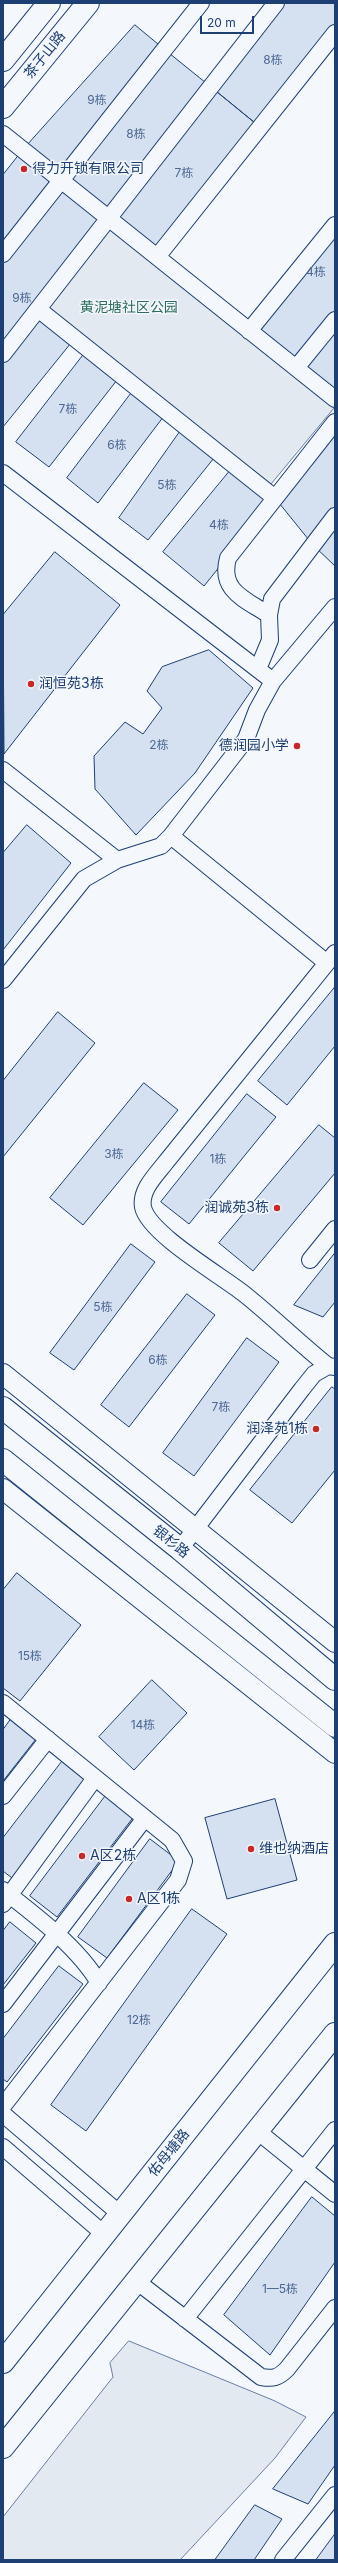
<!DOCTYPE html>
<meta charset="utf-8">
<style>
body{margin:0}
#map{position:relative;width:338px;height:2563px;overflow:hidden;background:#f4f7fb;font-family:Inter,sans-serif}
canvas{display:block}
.frame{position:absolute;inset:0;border:4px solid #1d3f73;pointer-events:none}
.scale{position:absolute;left:200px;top:16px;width:54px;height:18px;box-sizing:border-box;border:2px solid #1d3f73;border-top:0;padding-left:5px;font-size:12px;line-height:14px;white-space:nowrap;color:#1d3f73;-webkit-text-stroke:3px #f4f7fb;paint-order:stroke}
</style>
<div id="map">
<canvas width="338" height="2563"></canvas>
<div class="frame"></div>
<div class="scale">20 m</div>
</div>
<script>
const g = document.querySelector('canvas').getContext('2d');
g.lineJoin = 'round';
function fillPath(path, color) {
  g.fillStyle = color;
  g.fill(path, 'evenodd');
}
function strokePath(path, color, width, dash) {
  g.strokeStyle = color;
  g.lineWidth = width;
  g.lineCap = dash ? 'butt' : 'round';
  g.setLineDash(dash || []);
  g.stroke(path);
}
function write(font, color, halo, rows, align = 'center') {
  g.font = font + ' Inter,"Noto Sans SC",sans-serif';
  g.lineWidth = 3;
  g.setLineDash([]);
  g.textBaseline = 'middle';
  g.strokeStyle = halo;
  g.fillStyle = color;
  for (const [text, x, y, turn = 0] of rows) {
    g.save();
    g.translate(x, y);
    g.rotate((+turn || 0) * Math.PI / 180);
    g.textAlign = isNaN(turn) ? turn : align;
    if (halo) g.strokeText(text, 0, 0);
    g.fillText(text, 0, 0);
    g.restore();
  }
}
const green = new Path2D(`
 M111,226L334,408L271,484L46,308Z
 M129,2341L275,2401L306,2417L275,2458L180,2560H3V2517L113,2377L110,2363Z`);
fillPath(green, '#e3e9f0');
strokePath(green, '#687fa3', 1);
const building = new Path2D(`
 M276,3H335V33L260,127L211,87Z
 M135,25L164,49L61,181L23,150Z
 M164,49L211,87L109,218L61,181Z
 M211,87L260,127L157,257L109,218Z
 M23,150L61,181L3,254V175Z
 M61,181L109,218L3,341V254Z
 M335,225V320L296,368L249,331Z
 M38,309L75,338L3,427V354Z
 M335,320V399L296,368Z
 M88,349L121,375L49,467L16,442Z
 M136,387L167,412L98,503L67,478Z
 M335,422V516L313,545L275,498Z
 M184,426L218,453L148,540L119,518Z
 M234,466L275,498L204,586L163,552Z
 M335,520V566L313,545Z
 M55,552L120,605L4,754L3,615Z
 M209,650L253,688L195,773L136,835L95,789L94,756L125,722L143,734L162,708L147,691L162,667Z
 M27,825L71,863L3,950V853Z
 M335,987V1046L287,1105L258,1081Z
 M58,1012L95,1043L3,1157V1081Z
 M144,1083L178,1110L83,1225L50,1198Z
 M247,1094L276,1117L189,1224L161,1202Z
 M319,1125L335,1138V1173L253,1271L219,1243Z
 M131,1244L155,1262L74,1370L50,1353Z
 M335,1253V1302L323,1317L294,1305Z
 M187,1294L215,1315L129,1427L101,1405Z
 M247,1338L279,1362L194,1476L163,1453Z
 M332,1387L335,1389V1470L292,1523L250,1490Z
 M17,1573L81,1625L20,1701L3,1688V1590Z
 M152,1680L187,1713L134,1770L99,1737Z
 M11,1719L36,1739L3,1781V1730Z
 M64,1759L89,1778L12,1878L3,1871V1838Z
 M107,1794L135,1815L57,1917L30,1896Z
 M275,1799L297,1880L227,1899L205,1818Z
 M150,1839L179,1861L107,1958L78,1937Z
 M192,1909L227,1934L86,2131L51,2105Z
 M10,1922L36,1943L3,1985V1931Z
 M59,1966L83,1984L7,2082L3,2079V2039Z
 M312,2197L335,2216V2262L270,2355L224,2315Z
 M335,2411V2465L308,2504L273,2489Z
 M255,2505L282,2519L254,2560H215Z
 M335,2534V2560H316Z`);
fillPath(building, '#d5e0f0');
strokePath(building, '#1d3f73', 1);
const minor = new Path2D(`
 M3,134L335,399
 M3,254L201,3
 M157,257L335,33
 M38,309L275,498
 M249,331L335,225
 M3,354L276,3
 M296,368L335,320
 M3,473L273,681
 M269,615C245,599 219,591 228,558L335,422
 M258,669L270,640L269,615L272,599L335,516
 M3,770L117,860
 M171,836L327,963
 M335,953L166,1162C156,1175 140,1190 143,1207C148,1233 220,1275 243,1293C272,1316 299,1343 328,1366L335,1367
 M3,980L84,879L117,860L161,846L171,836L246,739L257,710L273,681L335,607
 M310,1260L335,1229
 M180,1549L302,1389L314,1374L328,1366
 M3,1703L172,1840L184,1861L178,1880L3,2106
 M3,1796L48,1739
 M3,1890C35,1915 78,1947 99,1983
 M3,1904L95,1778
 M3,2004L145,1818
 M3,2114L120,2214
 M256,2130L335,2194
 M3,2147L104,2234
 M135,2280L261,2377C273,2379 278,2378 287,2369L335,2308
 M185,2319L335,2130
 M283,2560L335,2495`);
const tertiary = new Path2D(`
 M3,1374L335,1642
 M3,1489L335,1753`);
const secondary = new Path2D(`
 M3,60L49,3
 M3,107L88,3`);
const primary = new Path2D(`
 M3,1408L180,1549L335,1679
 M3,1460L335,1726
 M3,2362L335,1944
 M3,2447L335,2034`);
strokePath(minor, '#1d3f73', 18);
strokePath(tertiary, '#1d3f73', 22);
strokePath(secondary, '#1d3f73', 24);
strokePath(primary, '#1d3f73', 24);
strokePath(minor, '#f4f7fb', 16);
strokePath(tertiary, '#f4f7fb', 20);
strokePath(secondary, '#f4f7fb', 22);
strokePath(primary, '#f4f7fb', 22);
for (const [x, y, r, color] of [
 [24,169,4,"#c62828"],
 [31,684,4,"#c62828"],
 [297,746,4,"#c62828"],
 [277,1208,4,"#c62828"],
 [316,1429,4,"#c62828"],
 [251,1849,4,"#c62828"],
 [82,1856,4,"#c62828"],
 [129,1899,4,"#c62828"]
]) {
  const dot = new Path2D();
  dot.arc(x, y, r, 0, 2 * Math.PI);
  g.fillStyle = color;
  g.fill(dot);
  strokePath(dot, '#f4f7fb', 1.5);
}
write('12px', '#4b6792', null, [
 ["8栋",273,60],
 ["9栋",97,100],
 ["8栋",136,134],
 ["7栋",184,173],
 ["4栋",316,272],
 ["9栋",22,298],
 ["7栋",68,409],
 ["6栋",117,445],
 ["5栋",167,485],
 ["4栋",219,525],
 ["2栋",159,745],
 ["3栋",114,1154],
 ["1栋",218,1159],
 ["5栋",103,1307],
 ["6栋",158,1360],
 ["7栋",221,1407],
 ["15栋",30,1656],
 ["14栋",143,1725],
 ["12栋",139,2020],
 ["1—5栋",280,2289]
]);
write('14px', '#1d3f73', '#f4f7fb', [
 ["茶子山路",45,55,-51],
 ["银杉路",171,1542,39],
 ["佑母塘路",169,2153,-51]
]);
write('14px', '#1d3f73', '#f4f7fb', [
 ["得力开锁有限公司",32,169],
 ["润恒苑3栋",39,684],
 ["德润园小学",289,746,"right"],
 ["润诚苑3栋",269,1208,"right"],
 ["润泽苑1栋",308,1429,"right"],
 ["维也纳酒店",259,1849],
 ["A区2栋",90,1856],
 ["A区1栋",137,1899]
], 'left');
write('14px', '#2c6c60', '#f4f7fb', [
 ["黄泥塘社区公园",129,308]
]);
</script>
